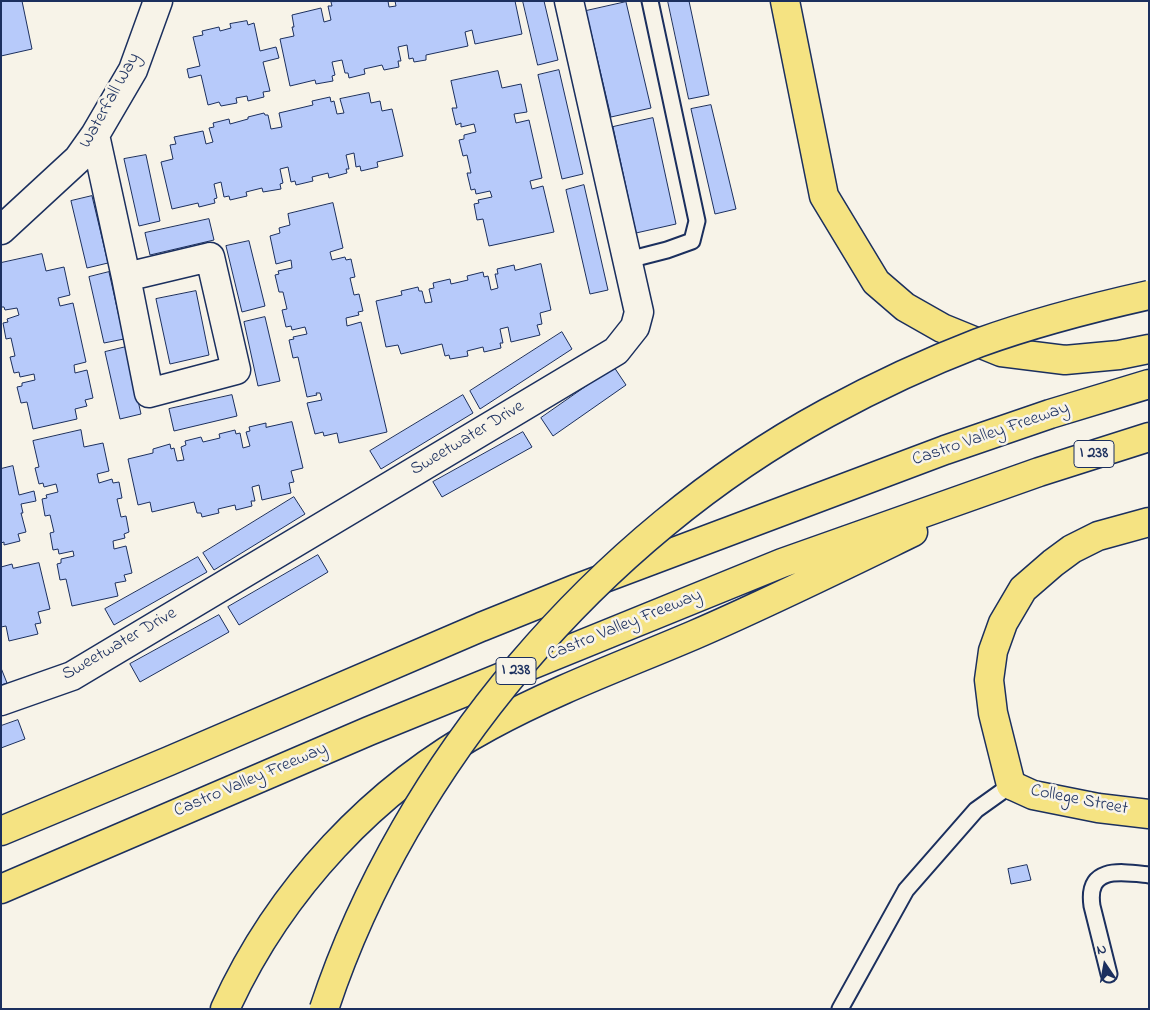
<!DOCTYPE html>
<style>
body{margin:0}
#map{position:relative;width:1150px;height:1010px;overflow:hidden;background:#f7f3e8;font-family:"Indie Flower",sans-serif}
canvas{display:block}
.frame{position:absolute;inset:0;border:2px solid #1b2f5e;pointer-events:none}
.north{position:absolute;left:1080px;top:940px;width:50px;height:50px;-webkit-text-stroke:4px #f7f3e8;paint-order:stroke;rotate:348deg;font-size:14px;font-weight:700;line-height:20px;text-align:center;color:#1b2f5e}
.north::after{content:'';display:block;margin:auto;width:18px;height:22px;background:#1b2f5e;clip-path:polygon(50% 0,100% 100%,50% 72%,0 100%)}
</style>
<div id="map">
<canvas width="1150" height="1010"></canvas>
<div class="frame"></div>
<div class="north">N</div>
</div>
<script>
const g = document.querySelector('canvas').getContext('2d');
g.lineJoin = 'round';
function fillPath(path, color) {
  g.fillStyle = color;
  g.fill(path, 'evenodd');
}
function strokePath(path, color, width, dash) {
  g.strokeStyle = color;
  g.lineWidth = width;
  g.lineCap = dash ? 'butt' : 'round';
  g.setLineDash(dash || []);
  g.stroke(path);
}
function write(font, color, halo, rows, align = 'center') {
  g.font = font + ' "Indie Flower",sans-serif';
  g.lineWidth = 5;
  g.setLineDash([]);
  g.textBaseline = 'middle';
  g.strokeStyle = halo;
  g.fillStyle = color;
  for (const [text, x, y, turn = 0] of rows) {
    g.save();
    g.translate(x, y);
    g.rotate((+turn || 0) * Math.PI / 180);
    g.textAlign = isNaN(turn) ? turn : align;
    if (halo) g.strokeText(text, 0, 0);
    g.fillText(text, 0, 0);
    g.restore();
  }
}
const building = new Path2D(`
 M1,1H22L32,49L1,56Z
 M388,1L389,7L396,6L395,1H515L522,34L475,44L472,30L465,32L468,46L426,55V60L414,62L413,58L409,59L407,45L398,47L401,61H398L399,67L384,70L382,65L364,69L365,74L349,78L348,73H345L342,60L332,62L335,75L332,76L333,81L316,84L315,80L290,86L280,39L294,36L292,27H294L292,15L321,8L324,22L331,20L328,6H332L331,2Z
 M523,1H544L558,60L538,65Z
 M668,1H689L709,95L689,99Z
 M626,2L651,108L611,117L586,11Z
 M247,21L248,25L254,23L260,51L276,47L279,58L263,62L270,91L263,92L264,97L248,101L247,96L236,98L237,103L221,106L219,102L208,105L201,75L189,78L187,69L200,66L193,37L203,35L202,31L219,27L220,31L231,28L230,24Z
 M559,70L583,174L562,179L538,75Z
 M498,71L502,88L521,84L527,112L514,114L516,123L529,120L542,178L530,181L532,189L543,186L554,232L489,246L483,219L477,220L474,204L479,203L478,200L492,197L490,191L476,194L475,189L471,190L467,173H471L467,155L463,156L459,140L464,139V135L476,132L474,124L461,127V123L456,125L452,108H457L451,81Z
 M369,93L371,103L380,101L382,111L392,109L403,156L377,162L378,167L361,171L360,166L356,167L354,153L346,155L349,169H346L347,173L329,178L328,173L312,177L313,181L296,185L295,181L291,182L288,167L280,169L283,183L280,184L281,189L263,192L262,188L246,192L247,196L230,200L229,196L224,197L221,182L214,184L217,198L214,199L215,203L199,207L198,203L172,209L161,162L173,159L170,145L176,144L174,137L203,131L206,144L213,142L209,128L214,127L213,123L229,119L230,124L248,119V117L264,113L265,115H268L271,129L282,127L279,113L313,105L312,101L330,97L331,102L334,101L337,114L344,113L340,99Z
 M711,105L736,209L715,214L691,109Z
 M653,118L676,224L636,233L613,127Z
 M146,155L160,221L139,226L124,159Z
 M584,185L608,290L590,294L566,190Z
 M92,196L108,263L87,268L71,201Z
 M333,203L343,248L330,252L332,260L345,257L346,260L351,259L355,277L350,278L354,295L359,294L363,311L358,312L359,315L346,318L347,326L361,322L387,432L339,443L337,433L324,436L323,432L315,434L307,403L322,400L320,393H316L317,395L307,397L298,357L293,358L289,340L294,339L293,337L307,334L305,327L292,330L291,326L286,327L282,310L287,309L283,292H279L275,275L279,274L278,271L292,268L291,260L276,264L270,236L280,233L279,228L290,225L288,214Z
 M209,219L214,240L150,255L145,233Z
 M249,241L265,306L242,312L226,246Z
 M42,254L46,271L64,267L70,295L58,298L60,306L73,303L86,362L74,365L75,373L87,370L93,398L85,400L87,406L75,409L77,419L33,429L27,402L21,403L17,387L22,386V383L35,380L34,374L20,377L19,372L14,373L10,357L15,356L11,338L6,339L3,323L8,322L7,319L19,315L17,308L5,310L4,307H1V263Z
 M541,264L551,310L540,313L542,324L537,325L540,335L511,342L508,327L500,329L503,343H500L501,348L484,352L483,347L467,351L468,356L450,359L449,355L445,356L442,344L401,354L398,345L386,347L376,301L402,295L401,291L418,287L419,291H422L425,303L432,302L429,289L434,288L433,283L450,279L451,284L468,280L467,276L483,272L484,277L488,276L491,290L498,288L495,274H498L497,269L514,265L515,270Z
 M109,272L124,339L104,343L89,277Z
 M196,291L209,355L170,364L156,299Z
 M265,317L280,381L258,386L244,322Z
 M562,332L572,349L480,409L470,391Z
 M126,347L141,414L120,419L105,352Z
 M614,367L626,385L553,436L541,418Z
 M232,395L237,416L174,431L169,409Z
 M463,395L473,413L381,469L370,451Z
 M292,422L303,468L291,471L294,482L289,483L291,493L262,500L259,485L252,487L255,501H251L252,506L236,510L235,505L218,509L219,513L202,517L201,513H197L194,502L152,512L150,502L138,505L128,459L153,453V449L170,444L171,449L174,448L177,461L184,460L181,447L186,445L185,441L201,437L203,442L220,438L219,434L235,430L236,434L240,433L243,448L250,446L246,432L250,431L249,427L266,423V427Z
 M81,430L84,447L103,443L109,471L97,474L99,483L112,479L113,483L119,482L122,498L117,499L121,517L126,516L129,532L124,534L125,538L113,541L114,549L126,546L132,573L124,575L126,581L115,583L118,596L72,606L66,579L60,580L57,564L61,563V559L74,556L73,551L59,554L58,549L53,550L50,533L54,532L50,515L45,516L42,499L47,498L46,495L58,492L56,484L44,487L43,483L39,484L35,468L39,467L33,441Z
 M523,432L532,447L442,497L433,482Z
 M13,466L19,495L34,491L36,501L21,504L23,513H21L26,532L18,534L20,541L4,545V542L1,543V469Z
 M294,497L305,514L214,570L203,553Z
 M318,555L328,572L239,625L228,607Z
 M198,557L207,572L114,625L105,609Z
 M39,563L50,609L38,612L41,623L35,624L38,634L9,641L6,626L1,627V567L12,564L13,568Z
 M219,615L229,632L140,682L130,664Z
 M1,668L7,683L1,685Z
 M18,720L25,739L1,748V726Z
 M1027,865L1031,880L1011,884L1008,869Z`);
fillPath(building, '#b7cafa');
strokePath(building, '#1b2f5e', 1);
const service = new Path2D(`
 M628,260L667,250L692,241L697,221L650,1
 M1109,974L1092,906C1086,865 1122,872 1149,875
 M840,1009L906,890L976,810L1011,785`);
const minor = new Path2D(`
 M95,135L126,277L149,393L236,370L210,257L126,277
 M1,230L78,159L95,135L133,70L158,1
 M1,701L72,676L616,351L635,327L639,312L569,1`);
const primary = new Path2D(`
 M1011,785L1033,795L1098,808L1149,814`);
const motorway = new Path2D(`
 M785,1L824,196L876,282L905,307L942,328L1001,352L1065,360L1119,355L1149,349
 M1011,785L993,713L989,680L993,651L1003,623L1023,589L1053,563L1072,549L1098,536L1149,522
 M1,831L169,761L481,627L578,588L945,450L1050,414L1149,384
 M1,889L369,731L782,563L1039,472L1149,437
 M225,1009C279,890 374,788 489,726C555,690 626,664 694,635C768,603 841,567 913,532`);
strokePath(service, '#1b2f5e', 19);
strokePath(minor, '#1b2f5e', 31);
strokePath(primary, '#1b2f5e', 31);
strokePath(motorway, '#1b2f5e', 31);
strokePath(service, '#f7f3e8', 15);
strokePath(minor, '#f7f3e8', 28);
strokePath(primary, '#f5e382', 28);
strokePath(motorway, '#f5e382', 28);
const motorwayBridge = new Path2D(`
 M324,1009C405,763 600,536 827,413C875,387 926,363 978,343C1033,323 1091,308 1149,295`);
strokePath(motorwayBridge, '#1b2f5e', 31, []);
strokePath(motorwayBridge, '#f5e382', 28);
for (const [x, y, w] of [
 [1094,454,40],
 [516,671,40]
]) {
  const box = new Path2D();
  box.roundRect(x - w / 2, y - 13.5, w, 27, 4);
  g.fillStyle = '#f7f3e8';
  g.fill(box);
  strokePath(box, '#1b2f5e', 1);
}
write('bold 16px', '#1b2f5e', null, [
 ["I 238",1094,454],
 ["I 238",516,671]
]);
write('18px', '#1b2f5e', '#f7f3e8', [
 ["Waterfall Way",111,101,-61],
 ["Castro Valley Freeway",991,435,-19],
 ["Sweetwater Drive",468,439,-31],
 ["Castro Valley Freeway",625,626,-22],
 ["Sweetwater Drive",120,645,-30],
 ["Castro Valley Freeway",251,781,-23],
 ["College Street",1079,801,11]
]);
</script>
